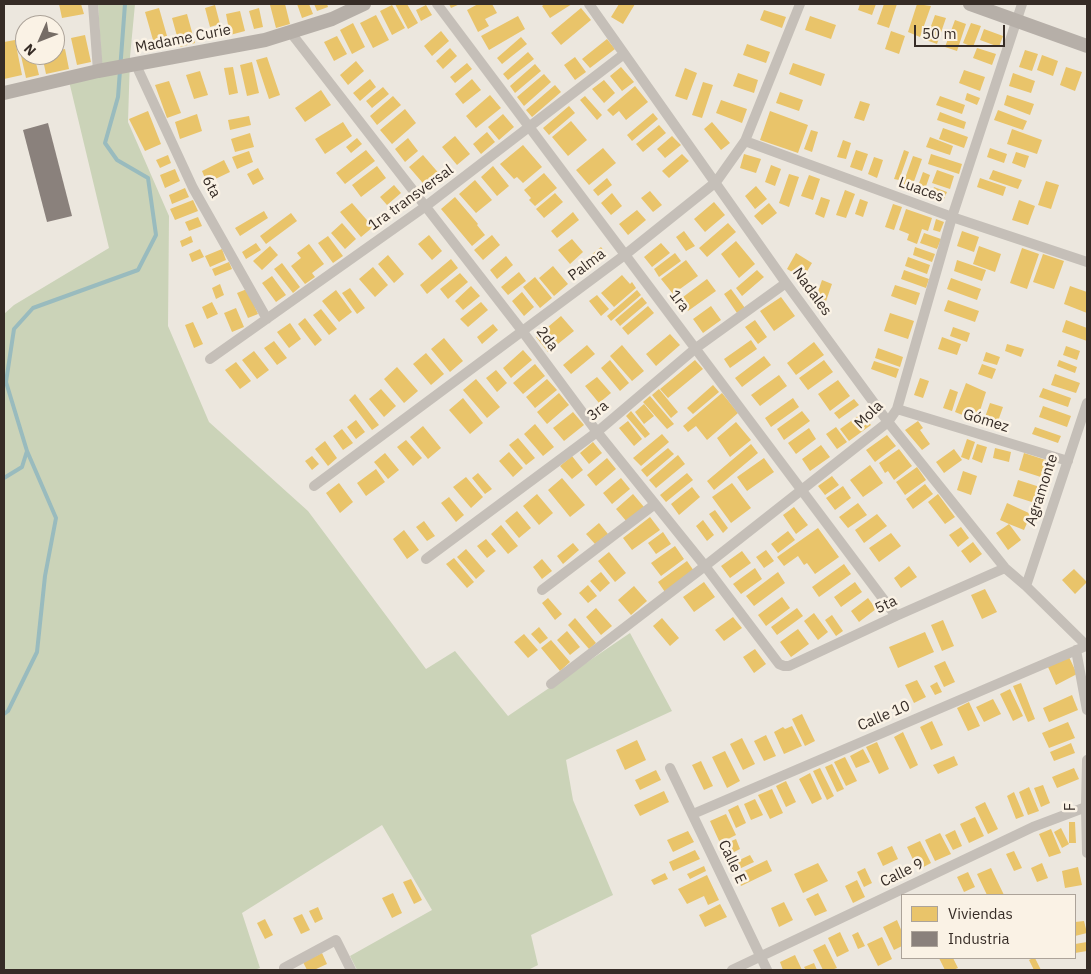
<!DOCTYPE html>
<meta charset="utf-8">
<style>
body{margin:0}
#map{position:relative;width:1091px;height:974px;overflow:hidden;background:#ece7de;font-family:"IBM Plex Sans",sans-serif}
canvas{display:block}
.frame{position:absolute;inset:0;border:5px solid #362c26;pointer-events:none}
.legend{position:absolute;left:901px;top:894px;width:175px;height:65px;box-sizing:border-box;background:#faf2e5;border:1px solid #aca399;margin:0;padding:6px 9px;list-style:none;font-size:15px;color:#362c26}
.legend li{display:flex;align-items:center;gap:10px;height:25px}
.legend b{width:25px;border:1px solid #aca399}
.north{position:absolute;left:15px;top:15px;width:50px;height:50px;box-sizing:border-box;background:#faf2e5;border:1px solid #aca399;border-radius:50%;rotate:226deg;font-size:14px;font-weight:700;line-height:20px;text-align:center;color:#362c26}
.north::after{content:'';display:block;margin:auto;width:18px;height:22px;background:#766d66;clip-path:polygon(50% 0,100% 100%,50% 72%,0 100%)}
.scale{position:absolute;left:914px;top:25px;width:91px;height:22px;box-sizing:border-box;border:2px solid #362c26;border-top:0;padding-left:6px;font-size:15px;line-height:18px;white-space:nowrap;color:#362c26;-webkit-text-stroke:4px #faf2e5;paint-order:stroke}
</style>
<div id="map">
<canvas width="1091" height="974"></canvas>
<div class="frame"></div>
<ul class="legend">
<li><b style="height:14px;background:#e9c46a"></b>Viviendas</li>
<li><b style="height:14px;background:#8a817c"></b>Industria</li>
</ul>
<div class="north">N</div>
<div class="scale">50 m</div>
</div>
<script>
const g = document.querySelector('canvas').getContext('2d');
g.lineJoin = 'round';
function fillPath(path, color) {
  g.fillStyle = color;
  g.fill(path, 'evenodd');
}
function strokePath(path, color, width, dash) {
  g.strokeStyle = color;
  g.lineWidth = width;
  g.lineCap = dash ? 'butt' : 'round';
  g.setLineDash(dash || []);
  g.stroke(path);
}
function write(font, color, halo, rows, align = 'center') {
  g.font = font + ' "IBM Plex Sans",sans-serif';
  g.lineWidth = 5;
  g.setLineDash([]);
  g.textBaseline = 'middle';
  g.strokeStyle = halo;
  g.fillStyle = color;
  for (const [text, x, y, turn = 0] of rows) {
    g.save();
    g.translate(x, y);
    g.rotate((+turn || 0) * Math.PI / 180);
    g.textAlign = isNaN(turn) ? turn : align;
    if (halo) g.strokeText(text, 0, 0);
    g.fillText(text, 0, 0);
    g.restore();
  }
}
fillPath(new Path2D(`
 M98,4H135L130,57L128,122L169,216L168,326L209,422L308,511L426,669L455,651L508,716L630,633L672,711L566,760L573,800L613,895L531,935L538,965L528,970H357L350,956L432,910L382,825L242,913L260,968L254,970H4V314L14,305L109,248L68,77L102,68Z`), '#cbd3b8');
fillPath(new Path2D(`
 M59,4H81L84,14L62,18Z
 M276,4H285L290,24L276,28L270,5Z
 M297,4H309L313,14L302,18Z
 M314,4H327L328,7L317,11Z
 M395,4H407L418,23L408,29Z
 M449,4H460L451,8Z
 M478,4H492L497,13L485,19L489,26L478,32L467,10Z
 M545,4H572L550,18L542,6Z
 M619,4H635L623,24L611,17Z
 M860,4H876L872,15L858,10Z
 M884,4H897L889,28L877,24Z
 M917,4L931,6L920,37L908,32Z
 M215,5L220,24L210,27L205,8Z
 M392,5L405,28L392,35L380,11Z
 M426,5L432,15L421,21L416,10Z
 M159,8L169,43L155,47L145,12Z
 M259,8L263,27L254,29L249,11Z
 M581,8L591,20L561,45L551,33Z
 M764,10L786,17L782,28L760,20Z
 M240,11L245,31L230,35L226,14Z
 M187,14L195,43L180,47L172,18Z
 M376,15L389,40L373,48L360,23Z
 M935,15L946,18L937,44L926,40Z
 M518,16L525,29L489,50L481,36Z
 M810,16L836,25L831,39L805,30Z
 M955,20L966,24L957,51L945,47Z
 M353,23L365,47L352,54L340,30Z
 M971,23L981,26L973,47L963,43Z
 M984,29L1003,36L999,47L980,40Z
 M441,31L449,41L432,56L424,46Z
 M891,31L905,36L899,54L885,49Z
 M85,35L91,62L77,65L71,38Z
 M337,36L347,54L334,61L324,42Z
 M521,37L527,44L502,64L497,58Z
 M607,39L615,49L590,68L582,59Z
 M15,40L22,75L4,79V42Z
 M747,44L770,52L766,63L743,55Z
 M25,46V55H34L39,75L26,78L19,47Z
 M450,48L457,56L443,69L436,61Z
 M977,48L996,54L992,65L973,58Z
 M65,49L69,69L46,74L42,55H55V51Z
 M1025,50L1038,54L1032,71L1019,67Z
 M528,52L534,59L508,80L503,74Z
 M1042,55L1058,61L1053,76L1037,70Z
 M267,57L280,95L269,99L256,60Z
 M575,57L586,72L575,80L564,65Z
 M356,61L364,71L348,85L340,75Z
 M252,62L259,93L247,96L240,65Z
 M467,63L472,69L455,83L450,77Z
 M793,63L825,74L821,86L789,74Z
 M535,64L541,71L515,93L510,86Z
 M233,67L238,93L229,95L224,68Z
 M621,67L634,82L622,91L610,76Z
 M1066,67L1082,72L1075,91L1060,85Z
 M685,68L697,73L687,100L675,96Z
 M964,70L985,77L980,91L959,83Z
 M200,71L208,95L194,99L186,75Z
 M738,73L758,80L754,93L733,86Z
 M1013,73L1035,81L1031,93L1009,86Z
 M544,74L551,82L524,106L517,97Z
 M370,79L376,87L360,101L353,93Z
 M472,79L481,90L463,104L455,94Z
 M604,80L615,93L604,103L592,89Z
 M169,81L181,113L167,118L155,85Z
 M703,82L713,85L702,118L692,115Z
 M555,85L561,92L532,117L526,110Z
 M635,86L648,102L626,120L619,111L613,116L607,110Z
 M383,87L389,94L372,108L366,101Z
 M321,90L331,105L305,122L295,108Z
 M780,92L803,100L799,111L776,103Z
 M967,93L980,98L977,105L965,100Z
 M490,95L501,108L476,128L466,116Z
 M1007,95L1034,104L1030,115L1004,105Z
 M393,96L401,105L377,125L370,116Z
 M585,96L602,115L597,120L580,100Z
 M940,96L965,105L962,114L936,105Z
 M721,100L747,109L742,123L716,113Z
 M860,101L870,104L864,121L854,118Z
 M569,106L575,113L549,135L543,128Z
 M405,109L416,123L392,144L380,130Z
 M998,110L1027,121L1023,130L994,120Z
 M148,111L161,144L145,151L129,119Z
 M770,111L808,125L798,153L760,140Z
 M940,112L966,122L964,129L937,120Z
 M653,113L658,119L632,141L627,135Z
 M197,114L202,131L180,139L175,122Z
 M503,114L514,127L499,140L488,127Z
 M249,116L251,125L230,130L228,120Z
 M571,121L587,140L568,156L552,137Z
 M343,122L352,136L325,154L315,139Z
 M712,122L730,143L721,150L704,129Z
 M659,125L666,133L643,152L636,144Z
 M943,128L968,137L964,148L939,139Z
 M1012,129L1042,140L1037,154L1007,144Z
 M811,130L818,132L812,152L804,149Z
 M487,132L495,142L481,154L473,144Z
 M250,133L254,147L235,152L231,139Z
 M455,136L470,154L457,165L442,147Z
 M672,136L681,145L665,158L657,149Z
 M930,137L953,146L950,155L926,147Z
 M357,138L362,144L351,153L346,147Z
 M408,138L418,151L405,162L395,149Z
 M843,140L851,143L846,159L837,157Z
 M523,145L542,167L523,183L517,177L514,179L500,164Z
 M603,148L616,163L589,185L576,170Z
 M990,148L1007,154L1004,163L987,157Z
 M366,150L375,161L345,184L336,173Z
 M856,150L868,154L862,171L850,167Z
 M904,150L909,152L899,180L894,179Z
 M249,151L253,162L237,169L232,157Z
 M1016,152L1029,156L1025,168L1012,163Z
 M682,154L689,161L669,178L662,171Z
 M744,154L761,159L756,173L740,168Z
 M931,154L962,164L959,174L928,164Z
 M168,155L171,163L160,168L156,160Z
 M423,155L442,177L428,189L409,167Z
 M913,156L922,159L912,187L903,184Z
 M874,157L883,160L877,178L868,174Z
 M224,160L230,172L207,183L202,171Z
 M771,165L781,169L775,186L765,182Z
 M377,166L386,178L361,197L352,185Z
 M493,166L509,186L497,196L481,177Z
 M258,168L264,179L253,185L247,174Z
 M175,169L180,181L165,188L160,175Z
 M937,170L954,176L950,189L932,183Z
 M993,170L1022,180L1018,189L989,179Z
 M923,172L930,175L924,192L917,189Z
 M544,173L557,188L535,206L529,200L531,198L524,190Z
 M789,174L799,177L789,207L779,203Z
 M809,175L820,179L813,200L801,196Z
 M607,178L612,185L598,196L593,190Z
 M980,178L1006,187L1003,196L977,187Z
 M475,180L492,200L476,213L459,194Z
 M1046,181L1059,185L1051,209L1038,205Z
 M394,185L401,193L387,205L380,197Z
 M756,186L767,199L755,209L745,196Z
 M934,187L947,192L944,199L931,195Z
 M185,188L189,197L172,204L169,195Z
 M845,190L855,194L846,218L836,215Z
 M650,191L662,205L653,212L641,198Z
 M555,193L563,202L544,218L536,209Z
 M612,193L622,206L611,215L601,203Z
 M455,197L478,224L477,225L485,235L472,246L441,209Z
 M821,197L830,200L824,218L815,214Z
 M860,199L868,202L863,217L855,214Z
 M193,200L198,211L175,220L170,209Z
 M1019,200L1035,206L1028,225L1012,220Z
 M714,202L725,215L705,232L694,219Z
 M352,203L373,227L361,237L340,212Z
 M769,203L777,213L762,225L754,216Z
 M893,204L902,207L894,230L885,227Z
 M906,209L932,218L928,231L922,229L917,244L907,240L909,234L899,230Z
 M637,210L646,220L628,235L619,224Z
 M264,211L268,218L240,236L235,228Z
 M573,212L579,220L557,238L551,231Z
 M291,213L297,221L266,244L260,236Z
 M198,217L202,226L189,231L185,222Z
 M936,219L944,222L940,232L933,230Z
 M342,223L356,239L345,249L331,233Z
 M728,223L736,232L707,257L699,248Z
 M684,231L695,246L686,251L676,237Z
 M962,231L979,237L974,252L957,246Z
 M924,233L941,239L937,249L920,243Z
 M429,235L442,251L432,260L418,244Z
 M492,235L500,245L483,260L474,250Z
 M191,236L193,242L182,247L180,241Z
 M328,236L343,256L333,263L318,243Z
 M572,239L583,252L570,264L558,250Z
 M736,241L755,264L739,278L721,254Z
 M256,243L261,250L246,259L242,252Z
 M661,243L670,253L652,267L644,257Z
 M309,244L324,264L312,273L315,277L305,284L291,266L301,258L297,253Z
 M270,246L278,255L262,270L253,261Z
 M979,246L1001,254L995,272L973,264Z
 M601,247L607,255L588,271L581,263Z
 M915,247L935,254L932,262L913,255Z
 M1022,248L1039,254L1027,289L1010,283Z
 M200,249L204,257L192,262L189,254Z
 M222,249L226,260L210,267L205,256Z
 M675,253L681,261L659,277L654,269Z
 M796,253L812,263L803,278L787,269Z
 M1043,254L1064,261L1054,289L1033,282Z
 M388,255L404,274L394,283L378,264Z
 M506,256L513,265L497,279L490,270Z
 M908,257L930,265L927,274L905,266Z
 M451,259L458,268L427,294L420,285Z
 M686,260L698,276L673,294L661,279Z
 M957,260L986,270L982,281L954,271Z
 M229,262L232,269L215,276L212,269Z
 M282,263L300,287L293,293L274,269Z
 M553,266L568,284L554,296L539,278Z
 M373,267L388,285L375,297L359,279Z
 M757,270L764,277L742,296L736,288Z
 M904,270L929,279L926,288L901,279Z
 M519,272L526,281L508,295L501,287Z
 M460,273L468,282L448,299L440,289Z
 M622,275L630,284L632,282L636,288L614,307L601,293Z
 M272,276L286,295L276,302L262,283Z
 M535,277L552,298L540,308L523,287Z
 M951,278L981,289L977,300L947,289Z
 M707,279L716,291L688,311L679,300Z
 M822,280L832,284L824,307L814,303Z
 M220,284L224,295L216,299L212,288Z
 M895,285L920,293L916,305L891,296Z
 M471,286L480,296L463,310L455,301Z
 M1070,286L1087,292V313L1064,304Z
 M350,288L365,308L357,314L342,293Z
 M247,289L258,314L248,318L237,293Z
 M731,289L745,308L737,313L724,294Z
 M336,290L352,312L339,322L322,301Z
 M637,290L641,295L611,321L607,316Z
 M522,292L534,307L524,316L512,301Z
 M597,295L609,309L601,316L589,301Z
 M642,297L647,303L620,326L615,320Z
 M781,297L795,316L774,331L760,311Z
 M948,300L979,311L975,322L944,311Z
 M212,302L218,314L207,319L202,307Z
 M481,302L488,310L468,327L460,319Z
 M648,306L654,313L628,335L622,328Z
 M711,306L721,320L703,333L693,319Z
 M236,308L244,327L232,332L224,313Z
 M321,309L337,329L329,335L313,315Z
 M890,313L914,321L908,339L884,331Z
 M561,316L574,331L548,352L536,337Z
 M305,318L322,340L315,346L298,324Z
 M755,320L767,337L758,344L745,327Z
 M1066,320L1087,328V341L1062,332Z
 M193,322L203,344L194,348L185,325Z
 M290,323L301,339L289,348L277,332Z
 M493,324L498,330L482,344L477,337Z
 M953,327L970,333L967,342L950,336Z
 M670,334L680,345L656,366L646,354Z
 M942,337L961,344L957,355L938,349Z
 M444,338L463,361L450,372L431,349Z
 M751,340L757,349L730,368L724,359Z
 M274,341L287,358L277,365L264,348Z
 M814,342L824,355L796,375L787,363Z
 M1007,344L1024,349L1021,357L1005,351Z
 M587,345L595,354L571,374L563,365Z
 M622,345L644,371L632,381L610,356Z
 M1066,346L1080,351L1077,360L1063,355Z
 M878,348L903,357L900,367L875,358Z
 M523,350L532,360L511,378L503,368Z
 M254,351L269,370L257,379L242,360Z
 M986,352L1000,357L997,365L983,361Z
 M426,353L444,374L431,385L413,364Z
 M764,356L771,365L742,387L735,378Z
 M610,360L629,383L620,391L601,368Z
 M695,360L703,369L668,398L660,389Z
 M824,360L833,372L808,390L799,378Z
 M1059,360L1077,367L1075,373L1057,366Z
 M874,361L899,369L896,378L871,369Z
 M236,362L251,381L240,389L225,370Z
 M535,364L545,376L523,394L513,383Z
 M982,364L996,369L992,379L978,374Z
 M397,367L418,391L404,403L384,379Z
 M496,370L507,383L497,392L486,378Z
 M1055,374L1080,383L1076,393L1051,385Z
 M779,375L787,386L760,406L751,395Z
 M597,377L611,393L599,403L585,386Z
 M920,378L929,381L923,398L914,395Z
 M476,379L500,407L487,418L463,390Z
 M547,379L557,390L535,408L526,397Z
 M838,380L850,396L830,411L818,394Z
 M966,383L986,392L979,414L967,409L965,416L955,412Z
 M713,385L719,392L693,414L687,408Z
 M1043,388L1071,398L1068,407L1039,397Z
 M381,389L396,406L384,417L369,399Z
 M659,389L678,412L671,418L652,395Z
 M950,389L958,392L952,411L943,408Z
 M559,393L569,405L547,424L537,412Z
 M722,393L738,413L707,440L696,426L688,432L683,426Z
 M355,394L379,425L372,430L349,400Z
 M650,396L674,424L667,429L643,402Z
 M463,398L483,423L470,434L449,410Z
 M793,398L799,407L771,427L765,418Z
 M854,399L859,405L839,419L834,413Z
 M990,403L1003,407L997,424L984,420Z
 M644,404L654,416L644,424L635,412Z
 M1043,406L1071,416L1067,427L1039,417Z
 M631,411L650,434L645,438L626,416Z
 M802,411L810,421L784,440L777,429Z
 M573,412L584,425L564,441L553,428Z
 M862,413L871,425L849,441L840,429Z
 M356,420L365,432L356,439L347,427Z
 M628,421L642,439L634,446L619,428Z
 M918,421L923,428L920,430L930,444L922,450L905,430Z
 M736,422L751,440L730,457L717,438Z
 M535,424L554,447L543,456L524,434Z
 M423,426L441,448L428,459L410,437Z
 M836,427L847,442L837,449L826,434Z
 M1035,427L1061,436L1058,443L1032,434Z
 M809,428L816,439L796,454L788,443Z
 M342,429L353,443L343,450L333,436Z
 M662,434L669,442L641,466L633,458Z
 M887,435L896,446L875,462L866,450Z
 M518,438L535,458L526,465L509,445Z
 M967,439L975,442L969,460L961,457Z
 M406,440L422,458L413,466L397,447Z
 M325,441L337,458L328,466L315,449Z
 M593,442L602,453L589,464L580,453Z
 M751,444L758,453L714,490L707,481Z
 M977,444L987,447L982,463L972,459Z
 M821,445L830,457L810,471L802,459Z
 M668,448L674,454L647,477L641,470Z
 M995,448L1011,452L1009,462L993,458Z
 M899,449L912,466L894,480L888,471L885,473L879,463Z
 M954,449L962,460L944,473L936,462Z
 M509,452L523,468L513,477L499,461Z
 M385,453L399,470L388,479L374,462Z
 M1024,453L1052,462L1047,479L1019,470Z
 M678,455L685,464L656,488L649,480Z
 M312,456L319,464L312,470L305,461Z
 M572,456L583,470L572,479L560,466Z
 M607,458L616,469L596,486L587,475Z
 M764,458L774,472L747,491L737,477Z
 M870,465L883,483L863,497L850,480Z
 M917,467L926,480L905,495L896,482Z
 M376,469L385,482L366,496L357,483Z
 M963,471L977,476L971,495L957,490Z
 M478,473L492,489L485,494L472,478Z
 M687,473L693,480L666,502L660,495Z
 M832,476L839,485L825,495L818,486Z
 M466,477L483,497L471,508L453,487Z
 M562,478L585,505L570,517L548,490Z
 M621,478L630,489L612,504L603,493Z
 M1018,480L1043,488L1038,504L1013,496Z
 M339,483L353,502L340,513L326,493Z
 M732,483L751,508L731,523L712,497Z
 M925,484L933,494L913,509L906,499Z
 M843,486L851,498L835,510L826,498Z
 M692,487L700,497L679,515L671,504Z
 M537,494L553,513L539,525L523,506Z
 M633,494L644,507L627,522L616,509Z
 M938,494L955,517L945,524L928,502Z
 M449,497L464,515L456,522L441,503Z
 M858,503L867,515L848,528L839,517Z
 M1007,503L1031,514L1024,530L1009,524L1021,540L1008,550L996,533L1009,524L1000,520Z
 M794,507L808,525L796,534L783,515Z
 M715,510L728,528L723,533L709,514Z
 M517,511L531,528L519,538L505,521Z
 M877,514L887,526L864,543L855,530Z
 M650,517L660,530L632,550L623,538Z
 M703,520L714,535L707,541L696,526Z
 M424,521L435,536L427,541L416,527Z
 M599,523L608,534L595,544L586,534Z
 M501,525L518,546L508,554L491,534Z
 M961,527L969,538L958,547L949,535Z
 M818,528L839,557L815,574L807,563L804,565L798,556L784,566L777,557Z
 M404,530L419,550L407,559L393,539Z
 M788,531L795,540L778,553L771,544Z
 M663,532L671,544L656,554L648,543Z
 M891,533L901,546L879,562L869,548Z
 M486,539L496,551L487,558L477,546Z
 M973,542L982,554L970,563L961,551Z
 M573,543L579,550L563,564L557,556Z
 M675,546L684,559L661,576L651,563Z
 M466,549L485,571L476,579L457,557Z
 M766,550L774,561L764,568L756,557Z
 M742,551L751,563L730,578L721,566Z
 M609,552L626,573L615,582L598,561Z
 M454,558L474,582L467,588L446,564Z
 M542,559L552,571L542,579L533,567Z
 M687,561L694,571L665,592L658,582Z
 M844,564L851,574L819,597L812,587Z
 M909,566L917,577L901,588L894,578Z
 M755,568L762,579L741,594L733,584Z
 M1074,569L1087,582L1075,594L1062,580Z
 M601,572L610,583L600,592L590,581Z
 M778,572L785,583L754,606L746,596Z
 M704,582L715,597L694,612L683,597Z
 M855,582L862,592L841,607L834,597Z
 M588,585L597,596L588,603L579,593Z
 M634,586L647,601L631,615L618,600Z
 M985,589L997,612L982,619L971,595Z
 M782,597L790,608L766,626L758,615Z
 M548,598L562,614L555,620L542,603Z
 M868,598L876,609L859,622L851,611Z
 M596,608L612,626L601,635L586,617Z
 M797,608L803,616L777,635L771,627Z
 M814,613L828,632L818,640L804,621Z
 M832,615L843,631L836,636L825,620Z
 M733,617L742,628L724,641L715,630Z
 M575,618L596,643L589,649L568,625Z
 M662,618L679,638L670,646L653,626Z
 M943,620L954,646L942,651L931,625Z
 M539,627L548,638L540,644L531,634Z
 M798,629L809,644L791,657L780,642Z
 M567,631L580,647L570,655L557,640Z
 M925,632L934,652L898,668L889,647Z
 M524,634L538,650L528,658L514,642Z
 M551,640L570,662L560,671L541,648Z
 M755,649L766,664L754,673L743,657Z
 M1069,657L1077,674L1056,685L1048,667Z
 M945,661L955,682L944,687L934,666Z
 M917,680L926,697L914,703L905,685Z
 M937,682L942,692L935,695L930,686Z
 M1021,683L1035,719L1028,722L1013,686Z
 M1010,689L1023,716L1013,721L1000,694Z
 M1072,695L1078,710L1049,722L1043,708Z
 M993,699L1001,714L984,722L976,707Z
 M969,702L980,726L968,731L957,708Z
 M802,714L815,741L805,746L792,719Z
 M932,721L943,745L931,750L920,727Z
 M1068,722L1075,738L1049,748L1042,733Z
 M792,726L802,746L784,754L774,732L783,727L785,729Z
 M903,732L918,765L910,769L894,737Z
 M766,735L776,756L764,761L754,741Z
 M742,738L755,764L743,770L730,744Z
 M637,740L646,760L625,770L616,750Z
 M877,742L889,769L879,774L866,747Z
 M1071,743L1075,753L1054,761L1050,752Z
 M863,749L870,762L856,768L850,756Z
 M725,751L740,781L727,788L712,757Z
 M954,756L958,765L938,774L933,765Z
 M845,757L857,781L846,786L834,762Z
 M701,761L713,786L704,790L692,765Z
 M832,764L844,789L837,792L825,767Z
 M820,768L834,796L827,800L813,771Z
 M1074,768L1079,779L1057,788L1052,777Z
 M656,770L661,780L640,790L635,780Z
 M810,773L822,799L812,804L799,779Z
 M786,781L796,802L786,807L776,786Z
 M1043,785L1050,803L1041,807L1034,788Z
 M1029,787L1039,811L1028,815L1019,792Z
 M772,789L783,813L770,819L758,795Z
 M664,791L669,802L640,816L634,805Z
 M1014,792L1024,816L1016,819L1007,796Z
 M755,799L763,815L751,820L744,804Z
 M985,802L998,829L988,834L975,807Z
 M738,805L746,823L736,828L728,810Z
 M726,814L736,835L720,843L710,821Z
 M975,817L984,836L969,843L960,824Z
 M1069,822H1075L1076,843H1069Z
 M1061,828L1069,844L1062,848L1054,832Z
 M1051,829L1061,853L1049,857L1039,834Z
 M955,830L962,846L953,850L945,835Z
 M688,831L694,842L673,852L667,840Z
 M940,833L951,854L935,861L925,840Z
 M736,839L740,849L732,853L727,843Z
 M920,841L931,863L918,870L907,847Z
 M892,846L898,859L883,866L877,853Z
 M695,850L700,859L673,871L669,862Z
 M1014,851L1022,868L1014,871L1006,854Z
 M750,855L754,862L737,870L733,863Z
 M767,860L772,871L741,886L736,875Z
 M818,863L828,881L803,893L794,874Z
 M1042,863L1048,878L1037,882L1031,868Z
 M704,866L706,871L690,879L687,874Z
 M1078,867L1082,885L1065,888L1062,871Z
 M865,868L872,883L864,887L857,872Z
 M991,868L1004,895H987L977,874Z
 M968,872L975,887L964,892L957,877Z
 M665,873L668,879L654,885L651,880Z
 M707,875L719,900L708,905L704,896L687,904L678,889Z
 M411,879L422,900L414,904L403,882Z
 M857,880L865,897L853,903L845,886Z
 M393,893L402,913L392,918L382,898Z
 M818,893L827,911L815,916L806,899Z
 M784,902L793,920L779,927L771,908Z
 M720,904L727,917L705,927L699,915Z
 M318,907L323,919L315,923L309,911Z
 M302,914L310,930L301,934L293,918Z
 M265,919L273,935L265,939L257,923Z
 M897,920L902,932V946L894,950L883,927Z
 M1084,921L1087,933L1075,936V922Z
 M840,932L849,951L837,957L828,938Z
 M858,932L865,946L858,949L852,935Z
 M882,937L892,959L878,966L867,944Z
 M1087,942V951L1075,953V944Z
 M825,944L837,968L831,970H823L813,950Z
 M322,953L327,964L314,970H307L303,962Z
 M795,955L802,970H783L780,962Z
 M939,958H953L958,968L953,970H945Z
 M1033,958H1035L1041,970H1034L1029,960Z
 M814,963L817,970H806L804,967Z`), '#e9c46a');
fillPath(new Path2D(`
 M48,123L72,216L47,222L23,130Z`), '#8a817c');
strokePath(new Path2D(`
 M4,478L22,467L27,451L6,382L14,329L33,308L138,270L156,235L148,178L117,160L105,143L118,97L125,4
 M4,714L8,711L37,652L45,576L56,518L27,451`), '#99bbbe', 4);
strokePath(new Path2D(`
 M93,4L98,71
 M437,4L896,616
 M589,4L786,283L888,422L1005,568L1026,586L1087,646
 M291,33L523,332L597,432L705,566L779,664L784,666H789L896,616L1005,568
 M136,65L193,188L267,319
 M745,141L952,217L1087,262
 M210,359L426,206L624,54
 M897,409L1068,461
 M314,486L626,254L716,182L745,141L800,4
 M426,559L597,432L696,348L786,283
 M1026,586L1087,403
 M542,590L655,504
 M1076,650L1087,710
 M551,684L705,566L888,422L897,409L952,217L1022,4
 M1087,760L1086,807L1087,853
 M670,768L767,970
 M693,814L1086,646
 M284,968L336,940L351,970
 M732,970L1033,827L1086,807`), '#c5bfb8', 10);
strokePath(new Path2D(`
 M970,4L1087,46
 M4,93L98,71L265,40L332,19L364,4`), '#b6afa8', 14);
write('15px', '#362c26', '#faf2e5', [
 ["Madame Curie",183,39,-11],
 ["6ta",211,187,62],
 ["Luaces",921,190,20],
 ["1ra transversal",411,198,-36],
 ["Palma",587,265,-37],
 ["Nadales",812,292,54],
 ["1ra",679,301,53],
 ["2da",547,339,53],
 ["3ra",598,411,-40],
 ["Mola",869,415,-44],
 ["Gómez",986,421,17],
 ["Agramonte",1042,490,-72],
 ["5ta",886,605,-25],
 ["Calle 10",884,716,-23],
 ["F",1071,807,-90],
 ["Calle E",732,862,65],
 ["Calle 9",902,873,-26]
]);
</script>
